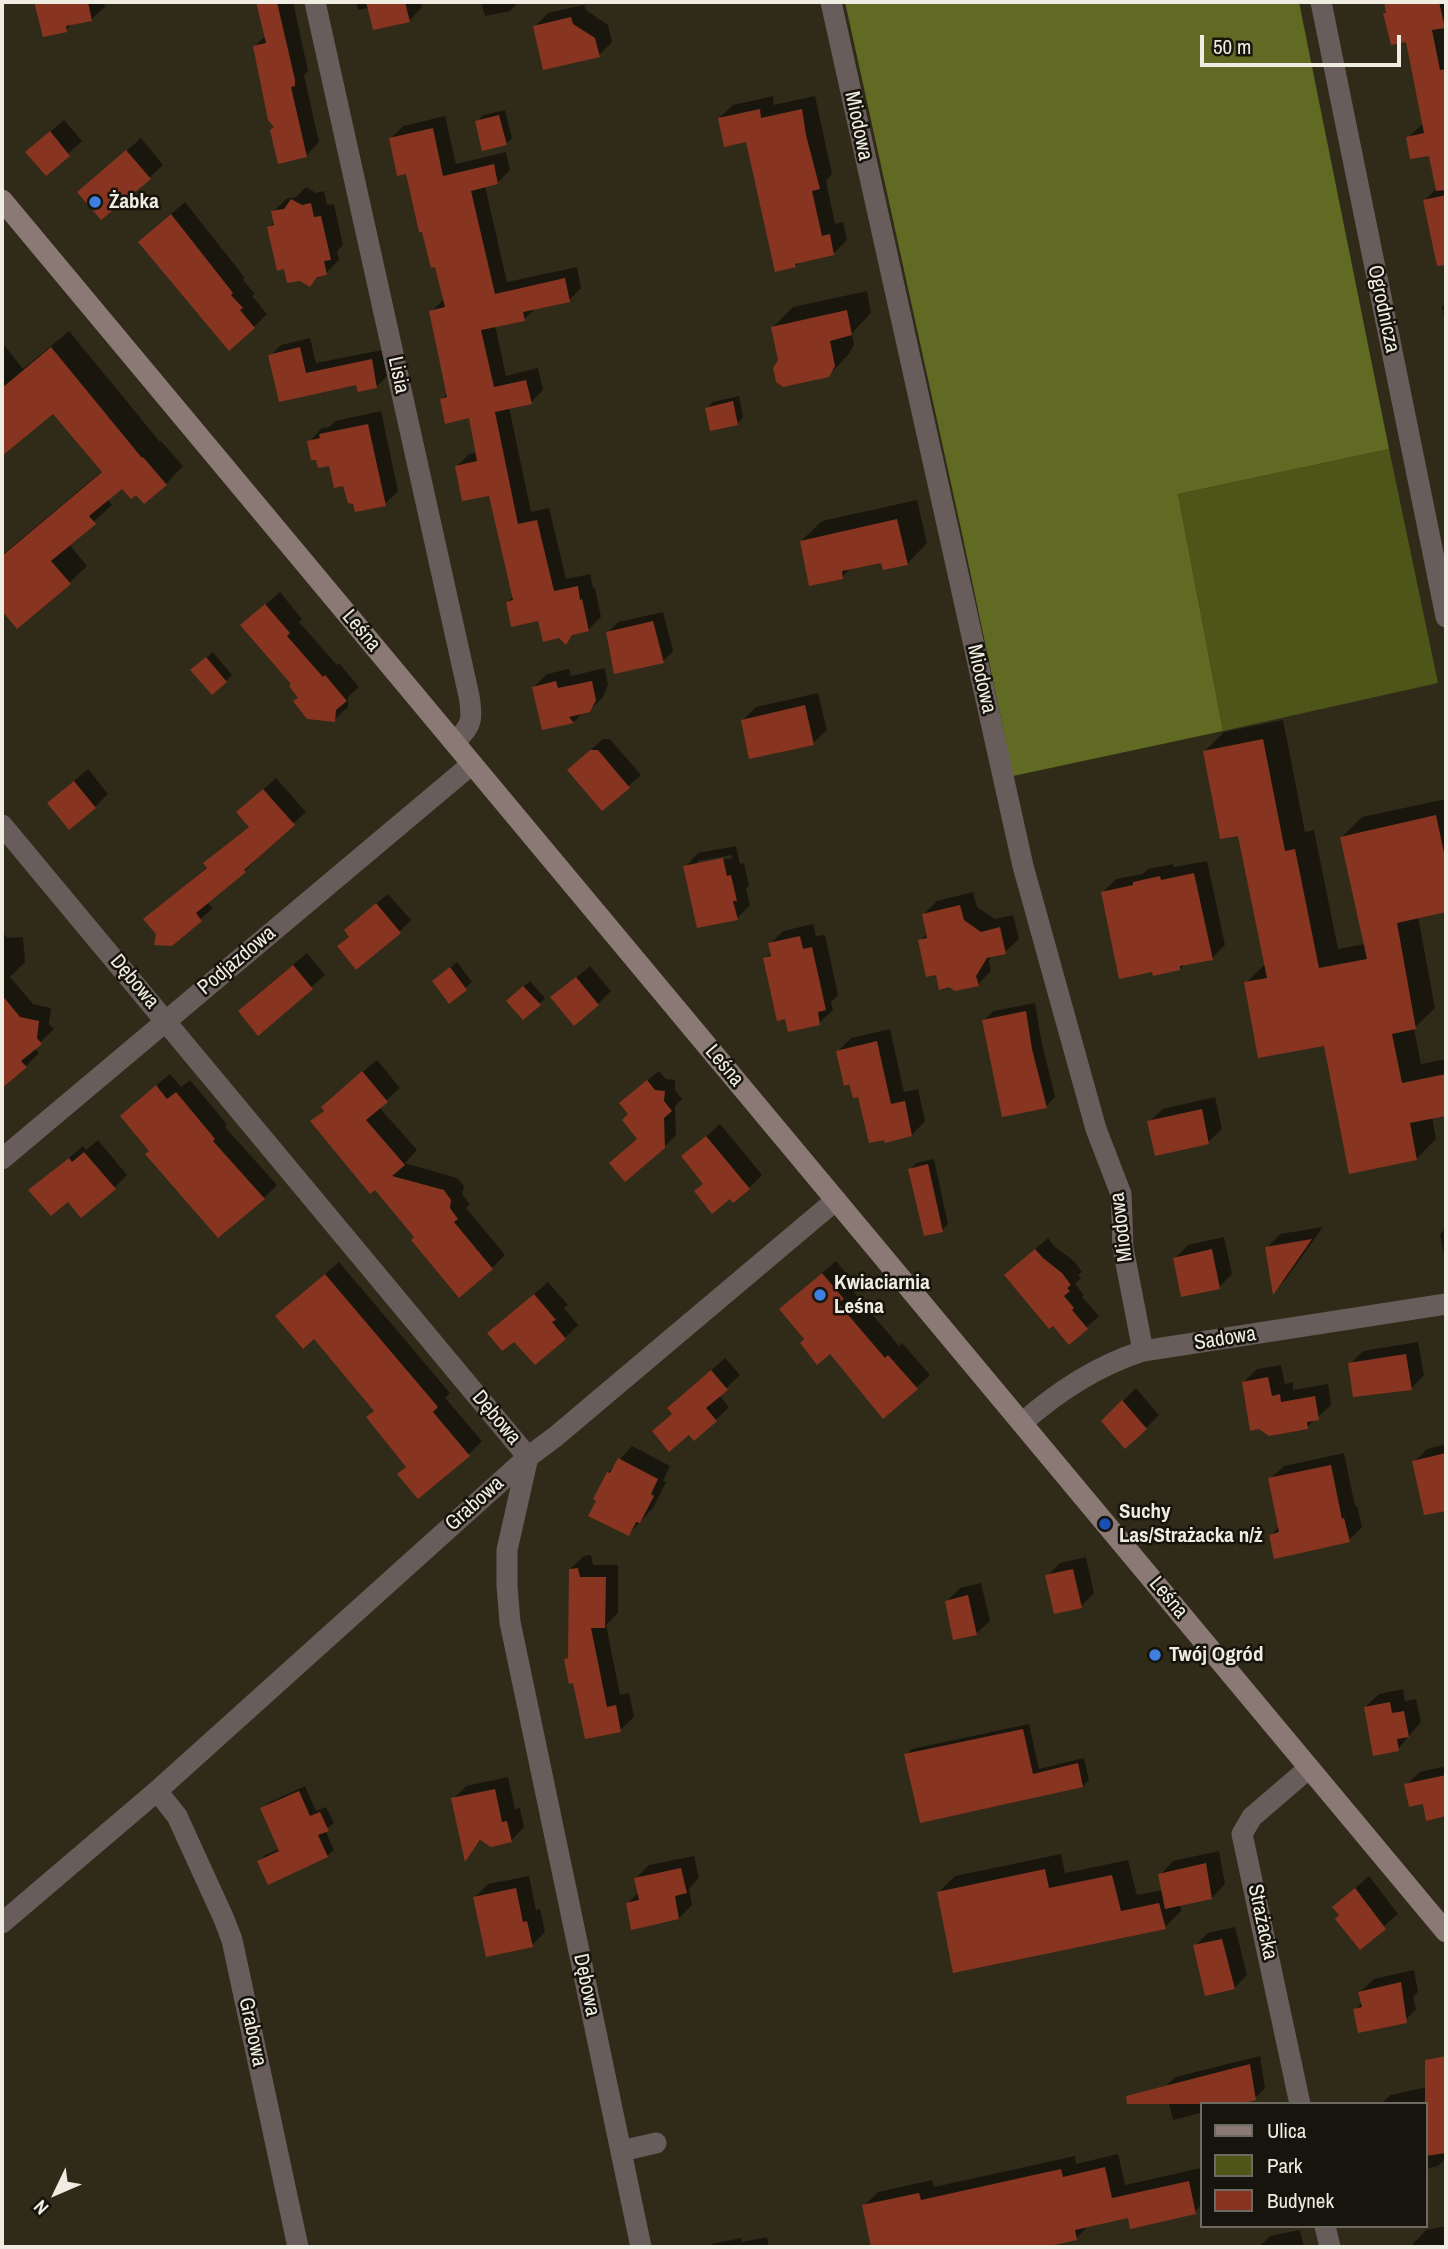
<!DOCTYPE html>
<meta charset="utf-8">
<style>
body{margin:0}
#map{position:relative;width:1448px;height:2249px;overflow:hidden;background:#302b19;font-family:"Archivo Narrow",sans-serif}
canvas{display:block}
.frame{position:absolute;inset:0;border:4px solid #efece1;pointer-events:none}
.legend{position:absolute;left:1200px;top:2102px;width:228px;height:126px;box-sizing:border-box;background:#16140c;border:2px solid #6d6a61;margin:0;padding:9px 12px;list-style:none;font-size:21px;color:#efece1}
.legend li{display:flex;align-items:center;gap:14px;height:35px}
.legend b{width:35px;border:2px solid #6d6a61}
.north{position:absolute;left:21px;top:2158px;width:70px;height:70px;-webkit-text-stroke:5px #16140c;paint-order:stroke;rotate:226deg;font-size:19px;font-weight:700;line-height:28px;text-align:center;color:#efece1}
.north::after{content:'';display:block;margin:auto;width:24px;height:32px;background:#efece1;clip-path:polygon(50% 0,100% 100%,50% 72%,0 100%)}
.scale{position:absolute;left:1200px;top:35px;width:201px;height:32px;box-sizing:border-box;border:4px solid #efece1;border-top:0;padding-left:9px;font-size:21px;line-height:24px;white-space:nowrap;color:#efece1;-webkit-text-stroke:5px #16140c;paint-order:stroke}
</style>
<div id="map">
<canvas width="1448" height="2249"></canvas>
<div class="frame"></div>
<ul class="legend">
<li><b style="height:9px;background:#8a7975"></b>Ulica</li>
<li><b style="height:19px;background:#4d5518"></b>Park</li>
<li><b style="height:19px;background:#873421"></b>Budynek</li>
</ul>
<div class="north">N</div>
<div class="scale">50 m</div>
</div>
<script>
const g = document.querySelector('canvas').getContext('2d');
g.lineJoin = 'round';
function fillPath(path, color) {
  g.fillStyle = color;
  g.fill(path, 'evenodd');
}
function strokePath(path, color, width, dash) {
  g.strokeStyle = color;
  g.lineWidth = width;
  g.lineCap = dash ? 'butt' : 'round';
  g.setLineDash(dash || []);
  g.stroke(path);
}
function write(font, color, halo, rows, align = 'center') {
  g.font = font + ' "Archivo Narrow",sans-serif';
  g.lineWidth = 5;
  g.setLineDash([]);
  g.textBaseline = 'middle';
  g.strokeStyle = halo;
  g.fillStyle = color;
  for (const [text, x, y, turn = 0] of rows) {
    g.save();
    g.translate(x, y);
    g.rotate((+turn || 0) * Math.PI / 180);
    g.textAlign = isNaN(turn) ? turn : align;
    if (halo) g.strokeText(text, 0, 0);
    g.fillText(text, 0, 0);
    g.restore();
  }
}
fillPath(new Path2D(`
 M1389,449L1438,683L1223,731L1178,494Z`), '#4d5518');
fillPath(new Path2D(`
 M845,2H1299L1389,449L1178,494L1223,731L1013,776L963,538Z`), '#606a23');
fillPath(new Path2D(`
 M40,2H103L105,7L91,20L73,23L66,30L37,4Z
 M258,2H293L307,66L308,71L304,75L319,142L306,156L277,127L255,46L266,35Z
 M356,2H421L422,7L409,21L369,8L358,10Z
 M481,2H515L516,5L510,11L485,16Z
 M1385,2H1446L1445,151L1408,138L1421,125L1424,124L1407,40L1388,12Z
 M584,5L586,10L608,25L612,42L599,55L535,26L548,13Z
 M773,96L774,105L815,96L832,174L826,181L835,224L843,222L847,240L834,253L800,261L795,266L747,140L719,118L733,105Z
 M505,110L512,138L506,144L477,122L483,115Z
 M445,116L456,164L506,152L510,170L497,183L485,186L507,282L577,267L581,288L569,300L536,308L524,319L495,325L506,376L538,368L543,390L531,402L509,407L531,512L549,508L566,579L590,574L593,588H595L601,617L588,630L576,632L566,642L539,619L507,602L514,596L491,494L457,466L469,454L478,452L471,416L442,399L448,393L431,312L445,298L408,171L391,138L403,126Z
 M64,120L82,141L46,173L27,152Z
 M141,138L163,165L149,178L80,192Z
 M1446,182V223L1430,226L1425,200L1442,183Z
 M306,187L316,193L324,191L327,205L334,204L343,245L337,251L339,260L326,273L320,275L310,284L269,227L275,221L273,212L286,199L296,197Z
 M185,202L245,278L243,280L255,294L252,296L267,314L254,327L153,229Z
 M867,291L871,313L852,333L854,345L849,354L829,375L780,360L773,327L793,307Z
 M1446,302V327L1442,307Z
 M69,331L160,442L161,441L183,466L166,484L137,492L123,486L107,499L112,505L69,544L87,566L69,583L17,626L2,608V555L102,471L54,412L2,453V342L23,369Z
 M310,338L316,363L382,350L387,376L377,386L358,383L280,400L270,356L281,345Z
 M739,396L743,417L737,424L707,408L713,402Z
 M381,411L398,491L385,504L344,484L331,463L309,442L322,428L329,427L335,421Z
 M917,500L927,543L907,564L882,561L852,567L842,577L801,541L822,521Z
 M280,592L302,619L299,622L337,665L339,663L359,687L348,697V707L334,720L300,697L293,684L243,625Z
 M663,612L673,651L663,661L607,633L618,622Z
 M213,652L232,675L226,681L199,664Z
 M605,668L608,685L603,697L589,711L583,712L574,722L543,728L534,687L547,674L569,669L571,676Z
 M818,693L827,730L813,743L743,720L756,707Z
 M1283,720L1305,832L1314,830L1338,949L1365,944L1342,837L1362,817L1446,799V910L1418,916L1435,1008L1414,1028L1421,1064L1446,1059V1114L1432,1117L1436,1139L1416,1159L1325,1044L1246,983L1266,963L1239,833L1204,752L1224,732Z
 M603,739H610L641,775L602,809L581,758Z
 M88,769L108,794L95,807L63,790Z
 M276,778L306,812L255,858L256,859L245,871L207,902L213,908L171,945L158,933L146,919L208,866L206,863L217,852L250,826V801Z
 M736,846L740,864L744,863L749,886L746,889L750,905L737,918L685,867L698,853ZM732,855V858L698,865V861Z
 M1207,861L1225,945L1212,958L1185,964L1180,969L1103,892L1116,879L1143,874L1148,869L1173,864L1174,867Z
 M973,892L977,907L995,919L1013,915L1019,939L1005,952L992,955L989,961L991,971L978,984L937,973L920,941L928,932L924,914L937,901Z
 M388,894L411,920L400,931L339,947L350,935L357,919Z
 M813,924L816,936L825,935L838,995L831,1002L833,1010L819,1023L765,959L772,952L770,944L783,931Z
 M2,931L7,938L23,937L25,962L10,977L33,1004L51,1008L49,1024L54,1029L34,1048L39,1053L26,1066L2,1075Z
 M307,953L325,975L259,1033L253,998Z
 M457,962L472,982L449,1001L440,976Z
 M590,966L611,991L598,1004L553,997Z
 M530,981L545,998L539,1004L514,995Z
 M1035,1003L1041,1039L1055,1097L1046,1106L983,1021L993,1011Z
 M890,1029L904,1092L918,1089L925,1121L912,1135L860,1095L838,1051L851,1038Z
 M377,1060L400,1088L379,1107L417,1150L405,1163L457,1178L464,1186L462,1194L470,1204L466,1208L505,1255L492,1268L416,1237L375,1187L313,1122L325,1109L323,1107L336,1094Z
 M659,1071L666,1079L675,1080V1090L682,1099L675,1106L676,1135L664,1147L611,1163L639,1138L630,1114L633,1092Z
 M170,1074L181,1087L190,1080L227,1124L225,1127L277,1185L264,1198L151,1151L135,1103Z
 M1215,1097L1222,1129L1208,1142L1149,1122L1163,1109Z
 M720,1124L762,1175L749,1188L683,1157Z
 M98,1140L127,1175L114,1188L68,1199L31,1190L83,1146L86,1150Z
 M934,1159L948,1224L942,1230L910,1170L916,1163Z
 M1323,1227L1286,1279L1274,1291L1267,1248L1280,1234Z
 M1446,1228V1265L1440,1234Z
 M1224,1237L1232,1274L1219,1287L1175,1258L1188,1245Z
 M1048,1238L1055,1247L1074,1261L1082,1272L1078,1275L1081,1278L1075,1284L1084,1295L1082,1297L1099,1316L1069,1343L1006,1275Z
 M836,1261L855,1284L851,1289L899,1346L902,1343L930,1375L916,1388L830,1352L806,1339L795,1296Z
 M339,1262L450,1393L445,1398L482,1441L469,1454L408,1466L376,1410L315,1336L291,1303Z
 M548,1282L568,1305L564,1308L578,1325L565,1338L514,1339L489,1333Z
 M1418,1342L1424,1375L1411,1389L1350,1364L1363,1351Z
 M725,1358L740,1375L719,1395L729,1407L716,1420L690,1433L669,1408Z
 M1281,1365L1285,1384L1293,1382V1390L1328,1384L1331,1405L1307,1427L1244,1382L1257,1369Z
 M1136,1388L1159,1415L1146,1428L1103,1421Z
 M1446,1444V1509L1426,1513L1414,1462L1427,1449Z
 M632,1446L670,1466L663,1481L666,1482L653,1508L629,1534L608,1473Z
 M1344,1453L1355,1506H1357L1362,1527L1349,1540L1271,1535L1280,1526L1270,1479L1284,1466Z
 M591,1555L593,1565H618V1613L606,1625L620,1695L629,1693L634,1717L620,1730L575,1681L565,1660L570,1655V1569L584,1556Z
 M1086,1557L1094,1593L1081,1606L1047,1576L1060,1563Z
 M981,1583L990,1621L976,1634L946,1602L960,1588Z
 M1403,1689L1405,1701L1416,1699L1421,1722L1398,1749L1365,1707L1379,1694Z
 M1029,1724L1039,1769L1084,1758L1089,1780L1083,1786L906,1755L912,1749Z
 M1446,1766V1815L1427,1819L1424,1802L1406,1785L1420,1772Z
 M508,1777L515,1809L520,1808L524,1827L511,1841L482,1839L466,1858L453,1799L466,1786Z
 M305,1786L316,1811L326,1807L334,1823L325,1830L334,1850L327,1856L259,1861L265,1855L280,1849L262,1809L268,1803Z
 M1219,1851L1225,1884L1212,1898L1180,1904L1181,1911L1165,1927L938,1893L955,1876L1061,1854L1065,1873L1128,1860L1137,1895L1163,1890L1160,1875L1173,1861Z
 M694,1856L699,1878L689,1889L692,1905L679,1918L628,1903L639,1892L636,1878L649,1865Z
 M529,1876L536,1910L540,1909L545,1932L532,1945L475,1897L488,1884Z
 M1369,1876L1398,1914L1360,1947L1334,1907Z
 M1235,1927L1247,1975L1234,1988L1195,1946L1208,1933Z
 M1414,1970L1418,1992L1413,1997L1416,2009L1403,2022L1355,2010L1362,2002L1360,1992L1374,1979Z
 M1260,2056L1265,2088L1255,2098L1201,2104V2113L1173,2120L1165,2087L1175,2077Z
 M1437,2085L1446,2129V2158L1438,2166L1425,2169V2104H1381L1390,2095Z
 M1118,2154L1125,2185L1201,2168V2205L1195,2212L1130,2216L1089,2225L1076,2239L1037,2247H873L864,2206L878,2192L932,2180L934,2187L1075,2156L1076,2164Z
 M1446,2226V2247H1413V2244L1426,2230Z
 M1300,2230L1304,2247H1259L1270,2236Z
 M767,2237L769,2247H709L712,2244L741,2238L742,2242Z`), '#0007');
fillPath(new Path2D(`
 M34,2H88L92,21L66,26L67,32L43,37Z
 M256,2H277L295,80V86L291,87L307,157L278,164L270,130L274,127L268,120L253,46L266,43Z
 M366,2H405L410,22L373,30Z
 M1384,2H1439L1445,28L1432,30L1440,70L1446,69V190L1436,191L1429,156L1410,159L1406,137L1424,133L1406,42L1391,45L1383,13H1386Z
 M571,17L573,24L595,38L600,57L543,70L533,26Z
 M760,109L761,118L802,109L806,135L820,189L812,191L822,236L830,234L834,255L795,264L796,267L775,272L746,142L724,147L718,118Z
 M499,115L507,145L482,151L475,121Z
 M433,128L443,176L494,164L498,184L471,191L495,294L565,278L570,302L523,312L525,321L481,330L494,387L526,380L532,404L495,412L518,524L537,520L554,591L578,586L580,600L582,599L589,631L572,635L566,645L559,638L543,642L538,621L511,627L506,602L513,600L489,496L462,501L455,466L477,461L469,418L445,424L440,399L447,397L429,311L445,307L435,267L431,268L422,232H419L406,174L397,176L389,138Z
 M50,131L70,156L46,176L25,152Z
 M126,150L151,179L101,220L77,192Z
 M1446,195V265L1437,266L1423,200Z
 M291,199L302,205L311,203L314,217L321,216L331,260L324,261L327,275L317,277L310,287L300,281L287,283L284,269L277,271L267,227L274,225L271,211L284,209Z
 M171,214L233,293L231,295L243,308L240,310L255,328L229,351L138,242Z
 M847,310L852,335L830,341L835,366L829,377L783,387L776,382L773,368L778,360L771,327Z
 M51,347L142,458L143,457L167,485L144,504L136,495L131,499L122,489L89,516L96,524L51,561L71,584L17,629L2,611V556L102,472L53,414L2,456V388Z
 M300,347L306,373L372,359L377,388L358,392L356,385L279,402L268,355Z
 M733,401L738,425L710,431L705,408Z
 M368,424L386,506L355,512L353,504L348,503L343,486L334,488L329,466L318,468L316,460H311L307,441L320,438L319,434Z
 M897,519L908,565L883,570L881,563L842,571L843,579L809,586L800,541Z
 M265,604L290,633L287,636L323,677L325,675L347,701L336,710L335,722L307,719L293,701L298,698L289,686L291,684L240,625Z
 M653,621L664,663L614,674L606,632Z
 M206,657L227,682L212,695L190,670Z
 M556,681L558,688L592,681L596,700L590,712L569,717L574,723L542,730L532,687Z
 M805,705L814,745L749,759L741,720Z
 M1263,739L1285,851L1295,849L1319,968L1367,959L1340,837L1436,815L1446,862V912L1397,923L1416,1029L1392,1034L1402,1083L1446,1074V1116L1410,1123L1417,1160L1349,1174L1324,1046L1258,1058L1244,982L1267,978L1238,836L1220,839L1203,751Z
 M590,750H598L630,788L602,811L567,770Z
 M74,781L96,808L69,830L47,803Z
 M263,789L295,825L244,870L246,872L196,913L202,921L172,946L154,945L156,934L143,919L207,868L203,863L249,827L236,812Z
 M723,858L727,876L731,875L737,901H733L738,920L697,928L683,866Z
 M1194,873L1213,960L1180,966V970L1153,976L1152,972L1119,979L1101,892L1133,885V882L1160,876L1161,880Z
 M376,903L401,933L356,970L337,946L349,937L344,930Z
 M960,905L964,920L981,932L1000,927L1006,954L987,958L976,976L979,986L955,991L949,987L939,990L936,975L926,977L918,940L927,938L922,914Z
 M800,936L803,949L812,947L826,1010L818,1012L820,1025L788,1032L785,1019L777,1021L763,958L771,956L768,943Z
 M293,965L313,989L258,1036L238,1011Z
 M450,967L467,990L449,1004L432,981Z
 M576,977L599,1005L574,1026L550,997Z
 M523,986L541,1005L523,1020L506,1001Z
 M2,995L20,1017L39,1021L37,1038L42,1044L21,1061L27,1067L2,1088Z
 M1026,1011L1032,1049L1047,1108L1002,1117L982,1020Z
 M877,1041L891,1104L905,1101L912,1136L885,1143L884,1140L869,1143L858,1097L853,1098L849,1084L844,1086L836,1051Z
 M362,1071L388,1102L366,1120L405,1165L392,1176L444,1190L451,1200L450,1208L458,1219L454,1222L493,1269L459,1298L411,1240L414,1237L375,1190L370,1194L310,1121L324,1111L321,1107Z
 M647,1080L655,1090L665,1091L664,1101L672,1111L664,1118L665,1148L625,1182L609,1163L637,1139L622,1120L628,1114L619,1103Z
 M156,1085L167,1099L176,1092L215,1139L213,1141L265,1199L218,1238L145,1154L149,1151L120,1116Z
 M1202,1109L1209,1144L1155,1156L1147,1121Z
 M706,1136L750,1189L733,1203L730,1199L712,1214L694,1191L703,1184L681,1156Z
 M84,1152L116,1189L81,1218L68,1202L51,1216L28,1190L69,1158L72,1162Z
 M928,1164L943,1232L924,1236L908,1169Z
 M1312,1239L1273,1295L1265,1247Z
 M1035,1249L1043,1258L1062,1273L1071,1285L1067,1288L1070,1291L1064,1296L1074,1308L1072,1310L1088,1329L1069,1345L1053,1326L1049,1329L1004,1275Z
 M1212,1249L1220,1289L1181,1297L1173,1258Z
 M822,1273L844,1299L838,1303L885,1358L888,1355L918,1389L883,1419L830,1354L817,1365L800,1343L804,1339L779,1309Z
 M325,1274L438,1407L433,1412L470,1456L418,1499L397,1474L406,1467L366,1417L374,1411L314,1339L303,1349L275,1316Z
 M534,1294L556,1320L552,1322L566,1339L535,1365L514,1342L502,1351L487,1333Z
 M1406,1354L1412,1390L1353,1397L1348,1363Z
 M711,1370L728,1390L706,1408L717,1421L694,1441L689,1435L669,1452L652,1431L672,1414L667,1408Z
 M1268,1377L1272,1396L1280,1394L1281,1402L1315,1396L1319,1420L1307,1422L1308,1429L1269,1436L1259,1429L1250,1431L1242,1382Z
 M1122,1400L1147,1429L1125,1449L1101,1421Z
 M1446,1453V1511L1424,1515L1412,1461Z
 M618,1458L658,1479L651,1494L654,1496L640,1523L636,1522L629,1536L588,1516L596,1501L593,1499L607,1472L610,1473Z
 M1331,1465L1342,1519L1344,1518L1350,1542L1274,1559L1269,1535L1279,1532L1268,1478Z
 M578,1568L580,1577H606L605,1628H591L607,1707L616,1705L621,1732L585,1739L573,1683L569,1684L564,1659L568,1658L569,1569Z
 M1073,1569L1082,1608L1054,1614L1045,1575Z
 M968,1595L977,1635L953,1640L945,1601Z
 M1390,1702L1392,1713L1404,1711L1409,1737L1397,1739L1399,1751L1373,1756L1364,1707Z
 M1023,1729L1033,1774L1078,1763L1083,1787L920,1823L904,1754Z
 M1446,1775V1816L1426,1821L1423,1804L1409,1807L1404,1784Z
 M495,1789L502,1822L507,1821L512,1842L491,1847L480,1840L465,1862L451,1798Z
 M299,1791L310,1816L320,1812L329,1831L318,1835L328,1857L268,1885L257,1861L279,1851L260,1808Z
 M1206,1863L1212,1899L1165,1909L1158,1874Z
 M681,1868L687,1893L675,1896L679,1919L631,1930L626,1903L639,1900L634,1878Z
 M1045,1869L1049,1888L1112,1875L1121,1911L1159,1903L1166,1929L953,1973L937,1892Z
 M516,1888L523,1922L527,1921L533,1947L486,1957L473,1897Z
 M1355,1888L1386,1929L1360,1950L1335,1919L1339,1915L1332,1907Z
 M1222,1939L1235,1989L1205,1996L1193,1945Z
 M1401,1982L1407,2023L1358,2033L1353,2009L1362,2007L1358,1992Z
 M1446,2056V2153L1425,2156V2060Z
 M1250,2064L1256,2100L1241,2104H1127L1126,2096Z
 M1105,2167L1112,2198L1189,2181L1196,2214L1130,2229L1128,2218L1075,2230L1077,2240L1045,2247H871L862,2205L919,2193L921,2200L1061,2169L1063,2177Z`), '#873421');
strokePath(new Path2D(`
 M315,2L469,696C473,719 472,727 454,742
 M831,2L1023,866L1096,1129L1121,1194L1123,1248L1143,1351
 M1321,2L1446,617
 M2,825L528,1457L507,1550V1586L510,1622L641,2247
 M2,1159L472,764
 M1022,1423C1057,1392 1099,1365 1143,1351L1446,1304
 M157,1791L177,1816L224,1919L232,1940L298,2247
 M2,1923L157,1791L528,1457L555,1437L836,1200
 M1300,2104L1242,1834L1252,1817L1309,1768
 M621,2151L656,2143
 M1325,2226L1330,2247`), '#685d5b', 21);
strokePath(new Path2D(`
 M2,200L1446,1932`), '#8a7975', 21);
for (const [x, y, r, color] of [
 [95,202,7,"#3f7fe0"],
 [820,1295,7,"#3f7fe0"],
 [1105,1524,7,"#1a4fb4"],
 [1155,1655,7,"#3f7fe0"]
]) {
  const dot = new Path2D();
  dot.arc(x, y, r, 0, 2 * Math.PI);
  g.fillStyle = color;
  g.fill(dot);
  strokePath(dot, '#16140c', 2.5);
}
write('21px', '#efece1', '#16140c', [
 ["Miodowa",858,126,78],
 ["Ogrodnicza",1383,309,78],
 ["Lisia",398,375,78],
 ["Leśna",361,631,50],
 ["Miodowa",981,679,77],
 ["Podjazdowa",237,961,-40],
 ["Dębowa",134,982,50],
 ["Leśna",724,1066,50],
 ["Miodowa",1122,1227,-97],
 ["Sadowa",1225,1339,-9],
 ["Dębowa",496,1418,50],
 ["Grabowa",475,1504,-42],
 ["Leśna",1168,1598,50],
 ["Strażacka",1262,1922,78],
 ["Dębowa",586,1985,78],
 ["Grabowa",252,2032,78]
]);
write('bold 21px', '#efece1', '#16140c', [
 ["Żabka",109,202],
 ["Kwiaciarnia",834,1283],
 ["Leśna",834,1307],
 ["Suchy",1119,1512],
 ["Las/Strażacka n/ż",1119,1536],
 ["Twój Ogród",1169,1655]
], 'left');
</script>
